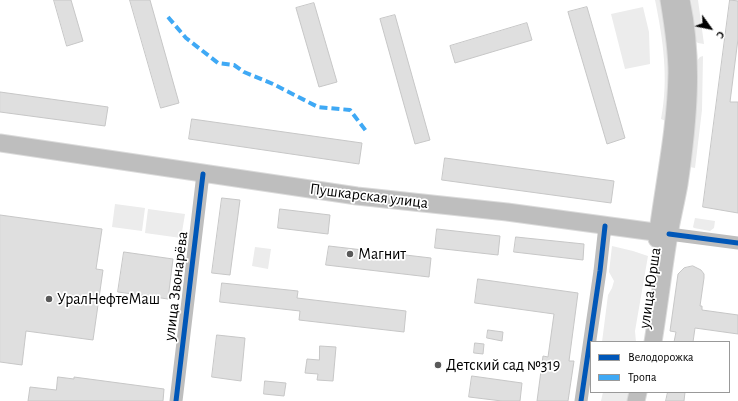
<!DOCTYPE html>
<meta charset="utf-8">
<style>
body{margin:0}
#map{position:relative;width:738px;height:401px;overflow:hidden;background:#fff;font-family:"Alegreya Sans",sans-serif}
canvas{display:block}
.legend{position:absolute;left:590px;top:341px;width:140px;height:52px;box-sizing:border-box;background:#fff;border:1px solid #999;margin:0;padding:5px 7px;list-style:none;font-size:12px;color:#000}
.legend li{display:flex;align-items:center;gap:8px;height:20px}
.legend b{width:20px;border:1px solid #999}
.north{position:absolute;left:690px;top:8px;width:40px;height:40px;-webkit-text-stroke:3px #fff;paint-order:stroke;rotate:123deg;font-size:11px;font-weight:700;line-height:16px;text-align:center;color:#000}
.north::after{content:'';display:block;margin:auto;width:14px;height:18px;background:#000;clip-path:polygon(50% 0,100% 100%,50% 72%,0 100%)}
</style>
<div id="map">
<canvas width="738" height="401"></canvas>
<ul class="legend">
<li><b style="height:5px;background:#0057b8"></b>Велодорожка</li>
<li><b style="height:5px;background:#3fa9f5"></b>Тропа</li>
</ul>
<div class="north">С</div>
</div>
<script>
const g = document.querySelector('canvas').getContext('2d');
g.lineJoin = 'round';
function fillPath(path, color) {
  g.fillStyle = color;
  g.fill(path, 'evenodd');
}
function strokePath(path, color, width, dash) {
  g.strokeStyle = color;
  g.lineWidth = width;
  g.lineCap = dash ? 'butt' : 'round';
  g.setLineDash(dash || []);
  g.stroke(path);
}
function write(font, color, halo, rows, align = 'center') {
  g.font = font + ' "Alegreya Sans",sans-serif';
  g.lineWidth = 3.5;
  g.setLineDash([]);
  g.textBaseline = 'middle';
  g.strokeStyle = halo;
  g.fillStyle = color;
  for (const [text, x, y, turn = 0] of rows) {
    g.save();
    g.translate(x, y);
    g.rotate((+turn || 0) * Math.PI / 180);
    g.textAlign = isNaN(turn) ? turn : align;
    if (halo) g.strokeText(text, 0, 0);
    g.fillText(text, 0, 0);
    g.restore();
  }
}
fillPath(new Path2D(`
 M655,0H663L671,70L666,121L661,119C669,79 663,39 655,0Z
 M691,0H698L704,44L698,43L694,40Z
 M643,7L649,32L650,64L625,69L611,14Z
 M703,56L702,110L695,168L690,167L696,106V62L700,57Z
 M115,204L145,208L142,231L112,227Z
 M148,209L185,214L181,238L145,233Z
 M695,218L715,221L714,228L710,231L694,228L693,227Z
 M612,246L633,251L648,256L635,331L636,342H602L608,295L612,288L614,281L609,272Z
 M255,247L271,249L268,269L252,266Z
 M603,392H631L630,401H601Z`), '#ececec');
const building = new Path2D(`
 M54,0H71L83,41L67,46Z
 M130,0H150L179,103L161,108Z
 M730,0L738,1V39L730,102H738V213L703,207Z
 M314,3L337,82L319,87L296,8Z
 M587,7L625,138L607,144L568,12Z
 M395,15L430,140L415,144L380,19Z
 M527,23L532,40L455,63L450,46Z
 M0,92L108,107L105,126L0,112Z
 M192,119L362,143L359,164L189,139Z
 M445,158L614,181L611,203L442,180Z
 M222,198L240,200L230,275L212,273Z
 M280,209L330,215L328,234L278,228Z
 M0,215L102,229L96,269L103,270L93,340L26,331L22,365L0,362Z
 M437,229L500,236L498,255L435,248Z
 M516,237L584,244L583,260L514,252Z
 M329,246L431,258L429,277L326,265Z
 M124,252L173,259L168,299L118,292Z
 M693,266L701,270L704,274V278L700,306H702V310L738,315V334L695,328L693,342H674L676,332L670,331L678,274L684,268Z
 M478,279L578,293L569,361H574L568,401H537L543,356L548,357L554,314L475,303Z
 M222,283L298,291L297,298L406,311L404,332L299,320L300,311L220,302Z
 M488,330L503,332L502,341L487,338Z
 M217,335L245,338L241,381L212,377Z
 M475,343L484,344L483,354L474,353Z
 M320,346L336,347L333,381L317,380L318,374L305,373L307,359L319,360Z
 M472,376L522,383L520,401H502L469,397Z
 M58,377L74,379V377L164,389L163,401H28L30,387L56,390Z
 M265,381L286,383L284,396L264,394Z
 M668,392H685L684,401H666Z`);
fillPath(building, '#dfdfdf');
strokePath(building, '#c7c7c7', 1);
const major = new Path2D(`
 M0,143L357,196L507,212L669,234
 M657,239C664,184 676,129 677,73C677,48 673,24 669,0
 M653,342C659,306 663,270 669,234C672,217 676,201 679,184C688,123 694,60 681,0
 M636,401L638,392`);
strokePath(major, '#dbdbdb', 19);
strokePath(new Path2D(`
 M669,234L738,243
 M176,401L203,174
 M581,401L600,271L605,226`), '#bebebe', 13);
strokePath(major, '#bebebe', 17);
strokePath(new Path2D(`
 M168,17L186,38L218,63L234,65L244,72L273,84L318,107L350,110L366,131`), '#3fa9f5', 4, [8, 4]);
strokePath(new Path2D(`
 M669,234L738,243
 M176,401L203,174
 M581,401L600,271L605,226`), '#0057b8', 5);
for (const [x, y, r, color] of [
 [350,254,4,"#595959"],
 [49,299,4,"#595959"],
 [438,365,4,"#595959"]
]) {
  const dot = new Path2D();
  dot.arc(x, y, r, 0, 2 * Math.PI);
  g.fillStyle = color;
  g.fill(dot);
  strokePath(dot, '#fff', 1.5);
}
write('16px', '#000', '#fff', [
 ["Пушкарская улица",369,196,7],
 ["улица Звонарёва",176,286,-83],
 ["улица Юрша",650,288,-82]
]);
write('16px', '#000', '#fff', [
 ["Магнит",358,254],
 ["УралНефтеМаш",57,299],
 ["Детский сад №319",446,365]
], 'left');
</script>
